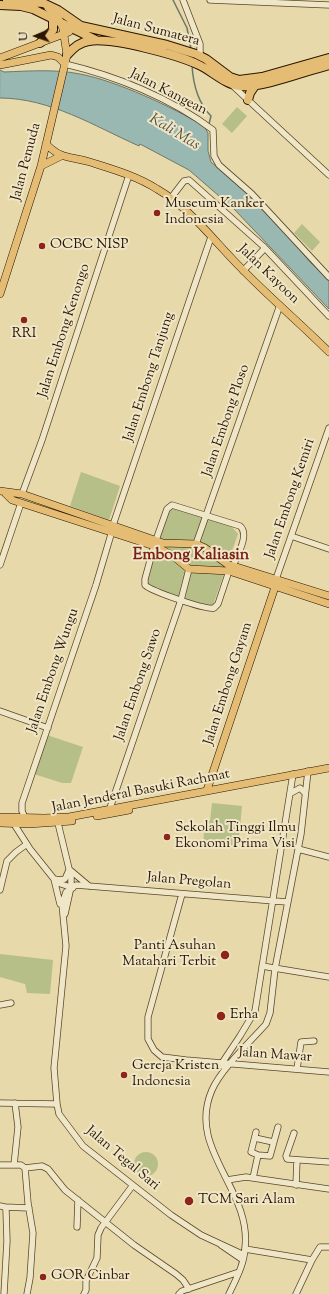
<!DOCTYPE html>
<style>
body{margin:0}
#map{position:relative;width:329px;height:1294px;overflow:hidden;background:#e7d9a9;font-family:"Sorts Mill Goudy",serif}
canvas{display:block}
.north{position:absolute;left:16px;top:16px;width:40px;height:40px;-webkit-text-stroke:3px #efe6c7;paint-order:stroke;rotate:268deg;font-size:11px;font-weight:700;line-height:16px;text-align:center;color:#2a1500}
.north::after{content:'';display:block;margin:auto;width:14px;height:18px;background:#2a1500;clip-path:polygon(50% 0,100% 100%,50% 72%,0 100%)}
</style>
<div id="map">
<canvas width="329" height="1294"></canvas>
<div class="north">U</div>
</div>
<script>
const g = document.querySelector('canvas').getContext('2d');
g.lineJoin = 'round';
function fillPath(path, color) {
  g.fillStyle = color;
  g.fill(path, 'evenodd');
}
function strokePath(path, color, width, dash) {
  g.strokeStyle = color;
  g.lineWidth = width;
  g.lineCap = dash ? 'butt' : 'round';
  g.setLineDash(dash || []);
  g.stroke(path);
}
function write(font, color, halo, rows, align = 'center') {
  g.font = font + ' "Sorts Mill Goudy",serif';
  g.lineWidth = 4;
  g.setLineDash([]);
  g.textBaseline = 'middle';
  g.strokeStyle = halo;
  g.fillStyle = color;
  for (const [text, x, y, turn = 0] of rows) {
    g.save();
    g.translate(x, y);
    g.rotate((+turn || 0) * Math.PI / 180);
    g.textAlign = isNaN(turn) ? turn : align;
    if (halo) g.strokeText(text, 0, 0);
    g.fillText(text, 0, 0);
    g.restore();
  }
}
fillPath(new Path2D(`
 M237,107L247,116L232,133L222,124Z
 M302,224L320,242L312,251L294,233Z
 M81,472L120,486L109,520L70,506Z
 M173,507L232,527L238,534L213,605L207,606L148,587L145,579L168,509Z
 M47,735L83,747L71,783H62L34,774Z
 M212,803L242,806L238,849L203,845L205,821H210Z
 M0,954L53,960L50,994L27,993L25,984L0,977Z
 M134 1164a12 12 0 1 1 24 0a12 12 0 1 1-24 0Z`), '#b6bf88');
const water = new Path2D(`
 M0,70L4,72C29,71 56,69 80,74C117,81 172,107 204,126L208,133V151L211,162L264,208L311,263L329,279V309L234,209L189,170L140,144L139,146C94,126 50,98 0,98Z`);
fillPath(water, '#9ab8b2');
strokePath(water, '#6d776b', 1);
strokePath(new Path2D(`
 M173,0L187,28L191,49
 M192,65C193,83 198,103 211,116L209,124`), '#6d776b', 1.5);
const minor = new Path2D(`
 M183,0L200,44V55
 M210,0L329,5
 M65,64C116,76 171,98 213,130L214,156L219,165L252,194L329,277
 M233,86L329,175
 M171,198L184,181L189,180L263,246L329,316
 M243,271L265,248
 M22,494L42,440L129,175
 M113,525L211,237
 M291,536L329,549
 M156,540L167,509L172,505L240,526C250,534 237,556 233,566
 M196,544L280,305
 M154,546L145,579V585C151,591 205,610 214,608L218,604L229,571
 M0,565L21,503
 M276,579L329,428
 M0,711L48,728
 M291,793L300,788L305,793
 M110,808L181,600L189,569
 M25,818L22,811V803L96,585L112,531
 M58,823L71,877V887L65,914
 M14,824L30,849L54,879L60,904
 M298,849L329,857
 M70,870L89,886
 M54,879L60,880L65,879L69,870
 M55,882L73,888
 M0,890L7,861L16,852L27,844
 M182,894L148,1017V1039L154,1050L162,1057L186,1060L329,1072
 M262,966L329,977
 M0,1005L11,1003
 M222,1066V1063L240,1036L255,1011L293,774
 M297,1069L301,1042L314,1041
 M0,1103L57,1104
 M294,1133L286,1156L287,1159L329,1162
 M255,1138L273,1142
 M258,1155L270,1156L278,1127
 M0,1165H21L25,1168L28,1203L33,1233L30,1278L27,1294
 M14,1165L18,1127L15,1103
 M25,1168L42,1166L48,1169L65,1190L134,1245L176,1274L183,1280L189,1289
 M253,1178L258,1155L251,1152L256,1132
 M227,1180L246,1177L329,1189
 M296,1185L297,1160
 M0,1206L5,1207L6,1210L7,1241L4,1294
 M5,1207L29,1208
 M77,1227L78,1200
 M221,1245L243,1260
 M245,1249L312,1260L320,1247H329
 M244,1255L201,1235L171,1215L83,1146L59,1114L57,1104L54,1068L66,946L62,904L66,892L76,885L287,902
 M84,1294L86,1290V1281L97,1258L98,1235L101,1228L133,1185
 M179,1294L182,1291L239,1272
 M229,1294C236,1279 244,1265 245,1248C252,1189 186,1149 212,1090C221,1069 250,1042 266,1024L270,1013L275,969L301,834L308,771
 M296,1294L312,1260`);
const major = new Path2D(`
 M0,58L69,32
 M0,65L51,55L58,57L65,64
 M46,144C62,160 70,156 90,162C112,169 137,176 157,189C190,208 214,241 241,268C269,297 300,323 329,352
 M41,166L61,156
 M0,294L41,166L67,55L63,29L58,17L48,8
 M0,491L22,494L163,543L196,544L205,548L227,564L329,596
 M5,493L12,500L154,546L172,555L189,569L229,571L329,604
 M207,790L275,587
 M97,816L129,810
 M0,817L44,818L69,817L329,768
 M0,823L29,824L72,821`);
const highway = new Path2D(`
 M7,0L43,3L58,10L81,26L167,45L196,54L206,59L230,77L239,80L262,77L329,58
 M0,5L21,6L33,9L96,40
 M40,43L53,30V19
 M67,55C73,48 80,42 89,41C112,37 178,55 199,65C212,71 226,85 240,86C263,88 305,71 329,65
 M248,100L250,93L256,84`);
strokePath(minor, '#59462a', 7);
strokePath(major, '#2a1500', 8);
strokePath(highway, '#2a1500', 10);
strokePath(minor, '#efe6c7', 5.5);
strokePath(major, '#e4bc74', 7);
strokePath(highway, '#e4bc74', 8);
for (const [x, y, r, color] of [
 [157,213,4,"#8f2418"],
 [42,246,4,"#8f2418"],
 [24,320,4,"#8f2418"],
 [167,837,4,"#8f2418"],
 [225,955,5,"#8f2418"],
 [221,1016,5,"#8f2418"],
 [124,1075,4,"#8f2418"],
 [189,1201,5,"#8f2418"],
 [43,1277,4,"#8f2418"]
]) {
  const dot = new Path2D();
  dot.arc(x, y, r, 0, 2 * Math.PI);
  g.fillStyle = color;
  g.fill(dot);
  strokePath(dot, '#efe6c7', 1.5);
}
write('14px', '#2a1500', '#efe6c7', [
 ["Jalan Sumatera",156,31,15],
 ["Jalan Kangean",168,93,27],
 ["Jalan Pemuda",27,162,-75],
 ["Jalan Kayoon",268,275,44],
 ["Jalan Embong Kenongo",65,331,-72],
 ["Jalan Embong Tanjung",150,377,-72],
 ["Jalan Embong Ploso",227,421,-71],
 ["Jalan Embong Kemiri",291,499,-71],
 ["Jalan Embong Wungu",54,671,-71],
 ["Jalan Embong Gayam",229,684,-72],
 ["Jalan Embong Sawo",139,685,-71],
 ["Jalan Jenderal Basuki Rachmat",141,792,-11],
 ["Jalan Pregolan",189,882,5],
 ["Jalan Mawar",275,1056,4],
 ["Jalan Tegal Sari",122,1159,40]
]);
write('14px', '#2a1500', '#efe6c7', [
 ["Museum Kanker",165,205],
 ["Indonesia",165,221],
 ["OCBC NISP",50,246],
 ["RRI",24,335,"center"],
 ["Sekolah Tinggi Ilmu",175,829],
 ["Ekonomi Prima Visi",175,845],
 ["Panti Asuhan",216,947,"right"],
 ["Matahari Terbit",216,963,"right"],
 ["Erha",230,1016],
 ["Gereja Kristen",132,1067],
 ["Indonesia",132,1083],
 ["TCM Sari Alam",198,1201],
 ["GOR Cinbar",51,1277]
], 'left');
write('italic 15px', '#514e3e', '#efe6c7', [
 ["Kali Mas",174,133,31]
]);
write('bold 16px', '#7a1f14', '#efe6c7', [
 ["Embong Kaliasin",191,556]
]);
</script>
